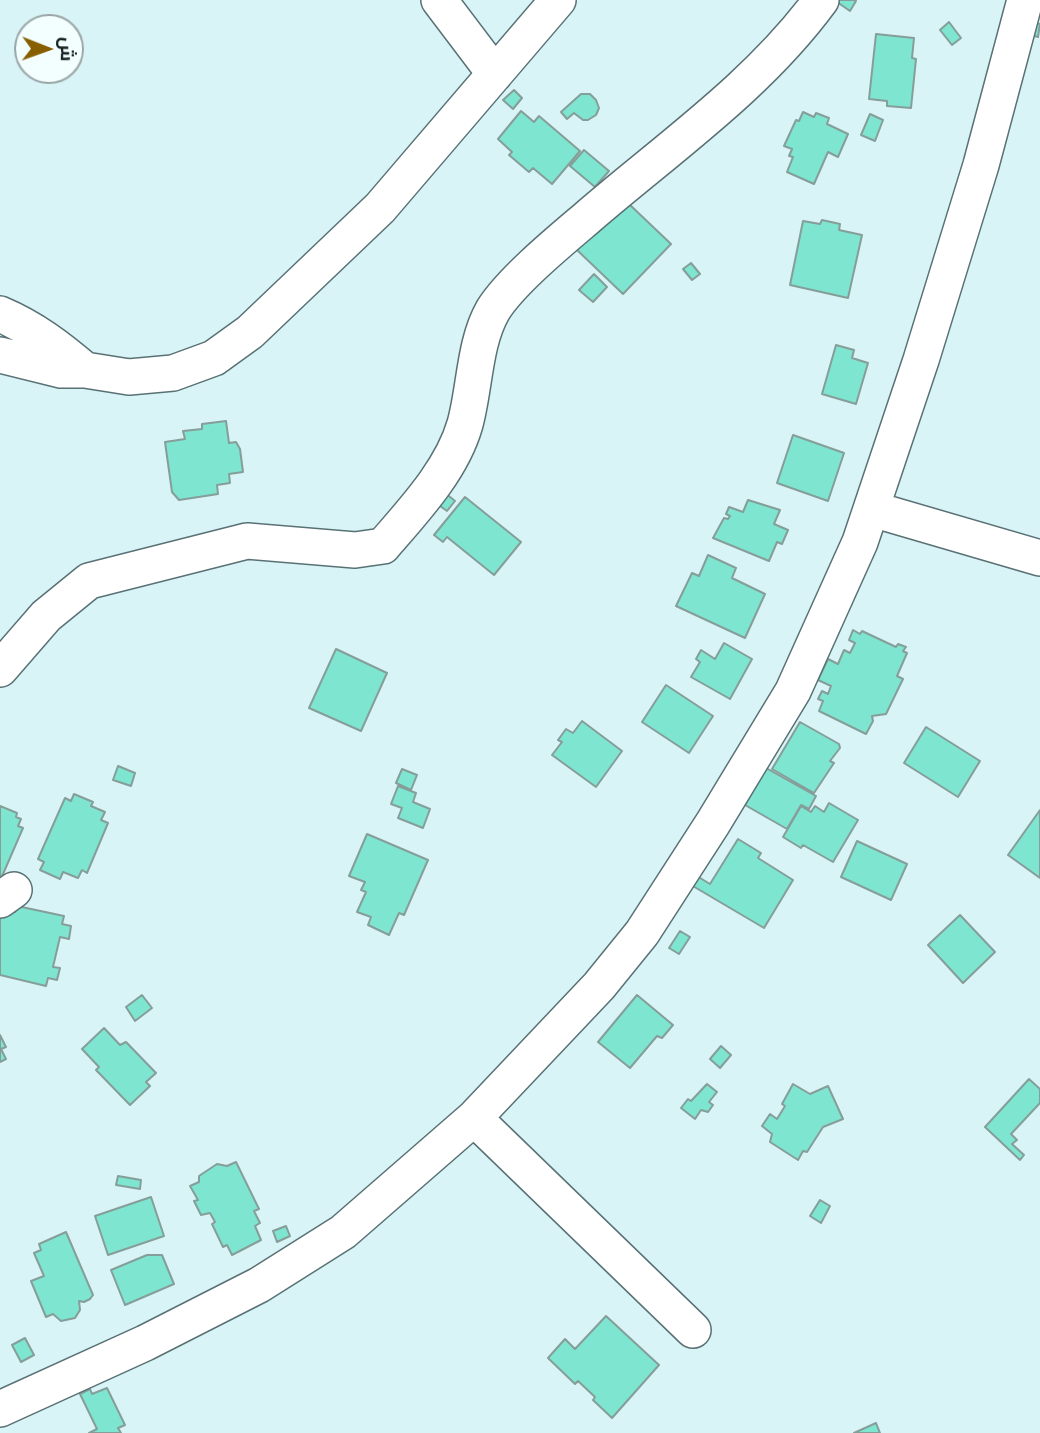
<!DOCTYPE html>
<meta charset="utf-8">
<style>
body{margin:0}
#map{position:relative;width:1040px;height:1433px;overflow:hidden;background:#d8f4f7;font-family:"IBM Plex Sans",Cairo,sans-serif}
canvas{display:block}
.north{position:absolute;left:14px;top:14px;width:70px;height:70px;box-sizing:border-box;background:#f3feff;border:2px solid #9aa5a6;border-radius:50%;rotate:91deg;font-size:19px;font-weight:700;line-height:28px;text-align:center;color:#152021}
.north::after{content:'';display:block;margin:auto;width:24px;height:32px;background:#885f00;clip-path:polygon(50% 0,100% 100%,50% 72%,0 100%)}
</style>
<div id="map">
<canvas width="1040" height="1433"></canvas>
<div class="north">ش</div>
</div>
<script>
const g = document.querySelector('canvas').getContext('2d');
g.lineJoin = 'round';
function fillPath(path, color) {
  g.fillStyle = color;
  g.fill(path, 'evenodd');
}
function strokePath(path, color, width, dash) {
  g.strokeStyle = color;
  g.lineWidth = width;
  g.lineCap = dash ? 'butt' : 'round';
  g.setLineDash(dash || []);
  g.stroke(path);
}
const building = new Path2D(`
 M834,0H854L856,1L850,11Z
 M1024,20L1040,24L1038,37L1021,32Z
 M949,22L961,38L952,45L940,30Z
 M876,34L914,38L912,58L916,59L911,108L887,106V101L869,99Z
 M514,90L522,98L513,109L503,100Z
 M581,94H590L596,100L599,108L596,115L588,120H583L574,113L567,119L561,112Z
 M521,111L534,122L539,116L580,151L552,184L533,168L529,172L509,155L512,152L498,139Z
 M803,112L814,117L816,113L829,118L827,124L848,134L838,157L828,152L814,184L787,172L793,157L789,156L792,149L784,146L796,120L799,121Z
 M870,114L883,120L875,141L861,135Z
 M584,150L609,171L595,187L570,166Z
 M629,204L671,244L623,294L577,250L616,209Z
 M822,220L840,224L839,230L862,235L848,298L790,285L803,221L820,224Z
 M691,263L700,274L692,280L683,269Z
 M594,274L607,287L593,302L579,290Z
 M836,345L854,350L852,358L868,363L856,404L822,394Z
 M226,421L229,443L236,442L240,449L243,472L229,474L230,483L217,485L218,494L179,500L172,492L165,442L185,439L183,431L202,429V424Z
 M793,435L844,453L828,501L777,483Z
 M444,492L455,501L447,511L436,503Z
 M465,497L521,542L494,575L447,537L443,542L434,535Z
 M748,500L780,510L774,524L788,530L782,544L777,542L769,561L713,538L724,518L728,519L730,516L726,514L729,507L743,512Z
 M708,555L736,568L732,578L765,594L745,638L676,606L692,573L699,576Z
 M853,630L860,634L862,631L896,647L898,644L906,647L903,651L907,653L897,676L903,679L886,714L872,716L873,721L866,734L819,711L823,701L818,699L822,691L828,694L831,686L818,680L828,659L838,664L844,650L850,653L855,643L849,640Z
 M724,643L752,659L730,699L691,677L700,662L696,659L701,650L715,659Z
 M336,649L387,673L361,731L309,708Z
 M666,685L713,716L689,753L642,722Z
 M582,721L622,751L596,787L552,755L562,742L558,740L566,729L573,733Z
 M800,722L839,744L840,748L830,761L834,763L814,793L772,769Z
 M926,727L980,761L958,797L904,763Z
 M118,766L135,773L131,786L113,780Z
 M766,768L816,796L809,809L801,805L787,829L745,805Z
 M402,769L417,775L411,790L396,783Z
 M398,786L416,793L413,802L430,809L423,828L398,818L402,808L391,804Z
 M74,794L93,802L91,806L105,812L101,820L108,823L87,873L82,870L78,878L63,872L60,879L40,870L44,862L38,859L65,798L71,801Z
 M829,803L858,820L833,862L803,845L801,848L783,837L801,806L811,812L815,806L824,812Z
 M0,806L17,813L16,817L21,819L18,826L23,828L0,881Z
 M1040,810V878L1008,855Z
 M367,834L428,860L404,915L399,913L389,935L368,925L371,917L357,912L366,892L361,890L365,882L349,876Z
 M738,839L761,853L758,858L793,880L764,928L686,882L692,873L710,884Z
 M857,841L907,864L891,900L841,877Z
 M17,906L64,916L62,924L71,926L69,939L60,937L53,967L60,968L57,980L48,978L46,986L0,975V908L15,912Z
 M960,915L995,952L963,983L928,945Z
 M680,931L690,937L679,954L669,948Z
 M142,995L152,1008L135,1021L126,1007Z
 M637,995L673,1025L662,1038L657,1036L630,1068L598,1042Z
 M104,1028L120,1045L126,1042L156,1073L146,1082L150,1086L130,1105L96,1070L99,1067L82,1049Z
 M0,1035L6,1047L1,1049L6,1059L0,1062Z
 M721,1046L731,1055L720,1068L710,1059Z
 M1029,1079L1040,1089V1103L1011,1134L1017,1140L1012,1144L1024,1155L1020,1160L985,1127Z
 M707,1084L717,1092L709,1102L713,1105L708,1112L701,1110L695,1119L681,1108L688,1099L691,1101Z
 M793,1084L810,1094L828,1086L843,1119L823,1127L807,1152L803,1151L798,1160L770,1142L772,1134L762,1126L770,1114L777,1119L785,1106L782,1104Z
 M236,1162L259,1209L254,1211L260,1223L255,1226L261,1240L232,1255L227,1245L223,1247L212,1224L215,1222L210,1213L201,1215L194,1201L198,1200L190,1186L199,1182V1176L217,1164L227,1166Z
 M118,1176L141,1180L140,1189L116,1185Z
 M151,1197L164,1236L108,1255L95,1216Z
 M820,1200L830,1206L821,1223L810,1216Z
 M286,1226L290,1236L277,1242L273,1231Z
 M66,1232L93,1295L90,1299L84,1302L79,1301L80,1310L75,1318L61,1321L53,1314L46,1317L31,1281L44,1276L34,1253L41,1250L39,1244Z
 M147,1255H162L174,1284L125,1305L111,1270Z
 M606,1316L659,1365L612,1418L593,1400L595,1397L578,1381L575,1384L548,1358L565,1339L575,1349Z
 M25,1338L34,1355L21,1362L12,1345Z
 M107,1388L125,1425L118,1428L121,1433H89L97,1429L80,1394L90,1389L92,1394Z
 M876,1423L880,1433H854Z`);
fillPath(building, '#7ee5d0');
strokePath(building, '#859e99', 2);
const minor = new Path2D(`
 M439,0L495,74
 M0,314C33,328 58,347 85,370
 M0,355L61,370H85L129,377L173,373L214,358L250,332L380,208L558,0
 M872,509L1040,558
 M0,669L46,616L89,581L247,541L355,550L383,546C414,510 452,470 465,424C475,388 474,343 493,310C511,281 561,240 588,217C668,148 758,86 821,0
 M0,900L14,890
 M474,1118L693,1330
 M0,1409L145,1343L259,1285L343,1232L474,1118L599,986L642,933L713,823L793,691L860,542L921,360L981,165L1025,0`);
strokePath(minor, '#597174', 38);
strokePath(minor, '#fff', 35);
</script>
